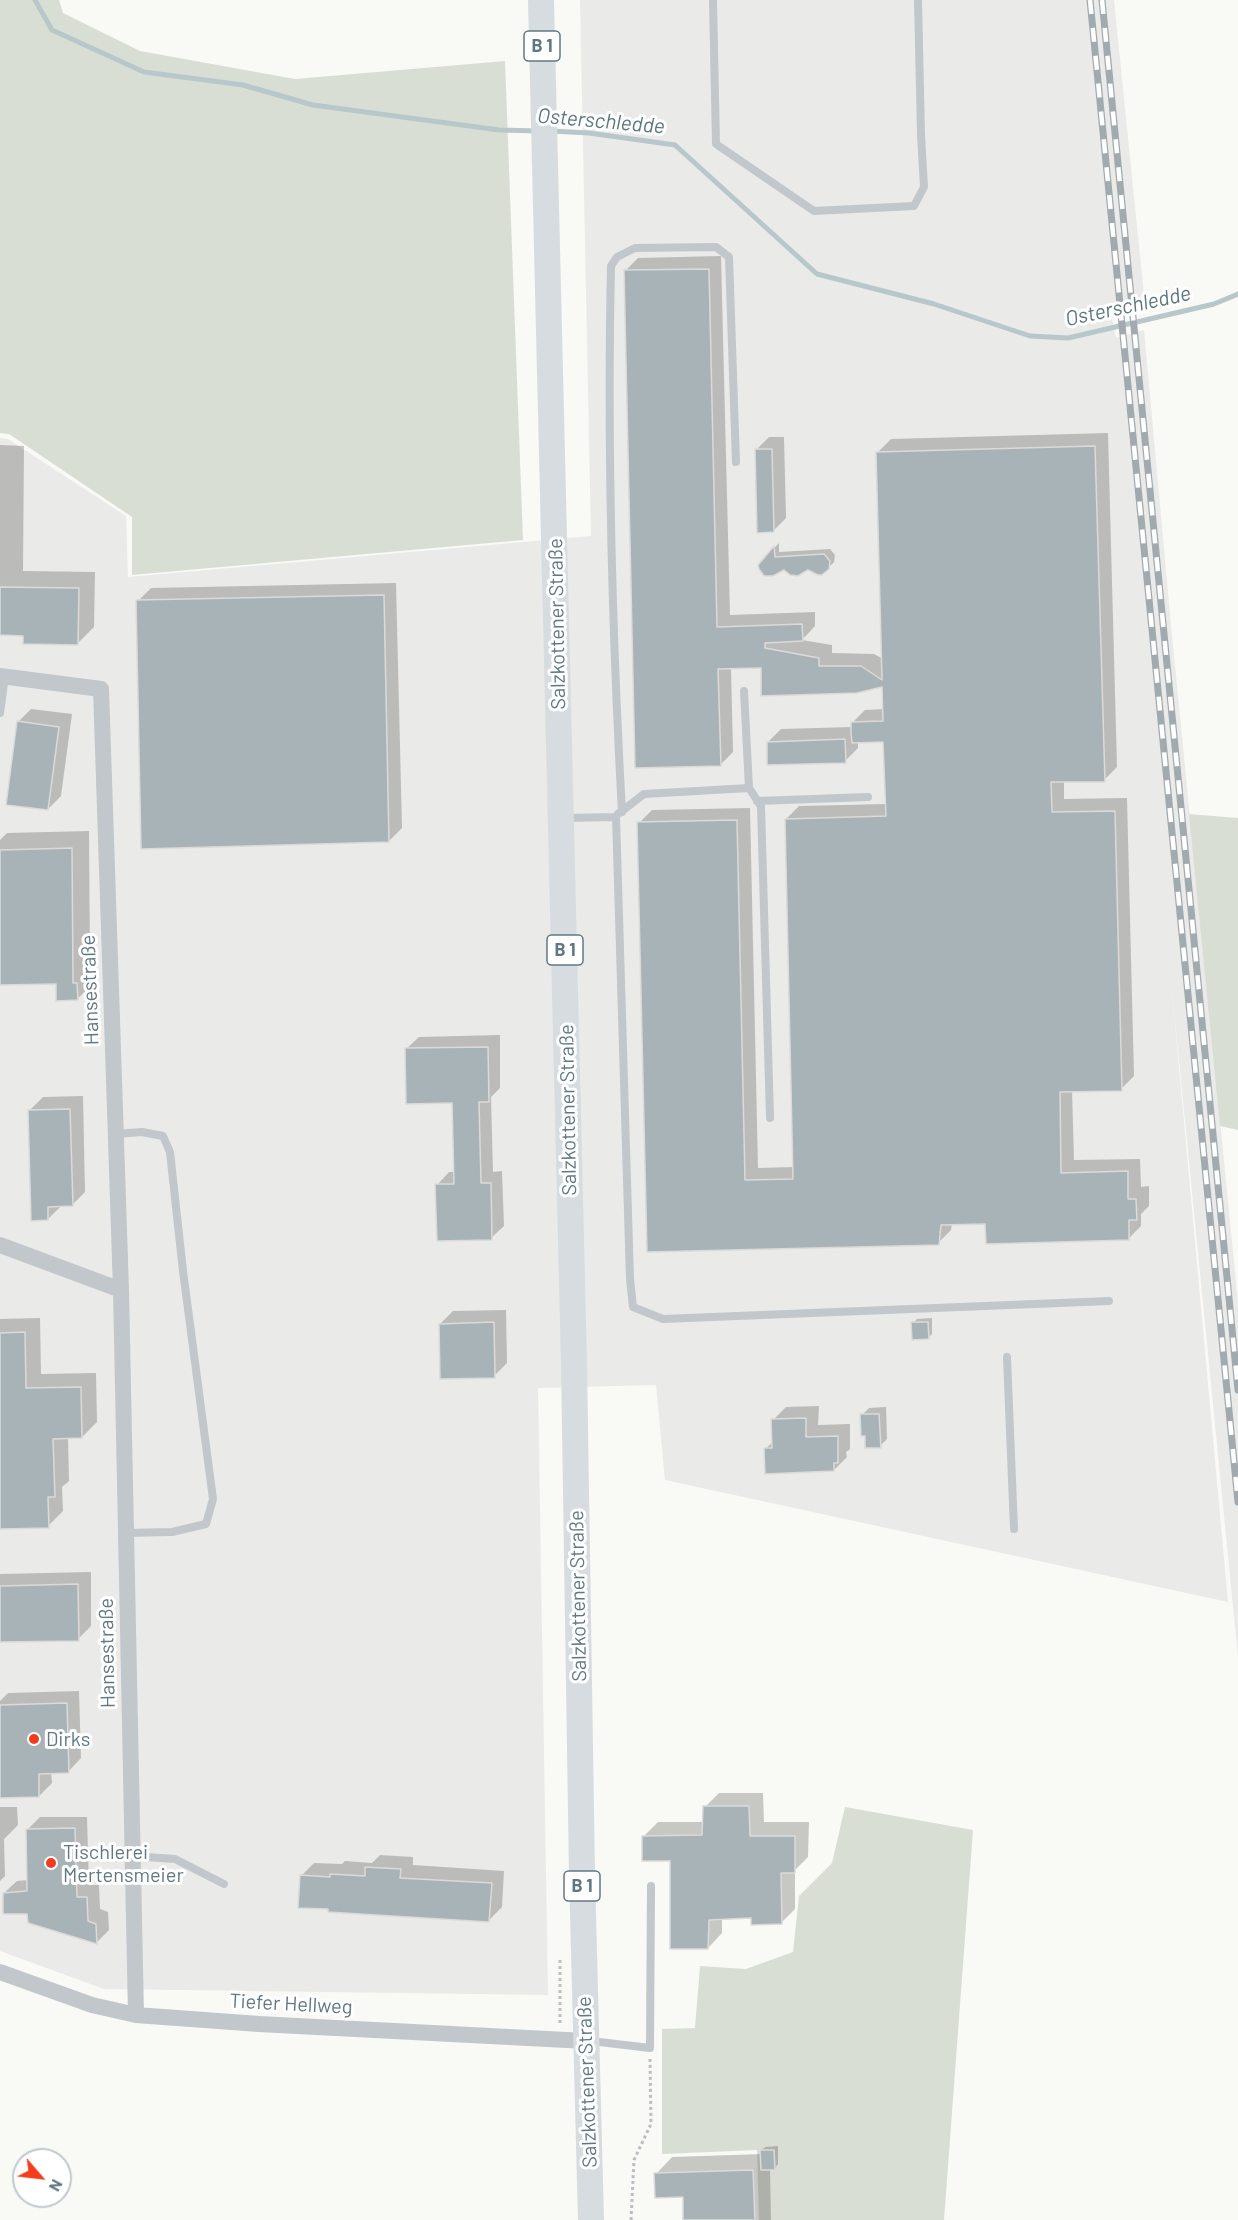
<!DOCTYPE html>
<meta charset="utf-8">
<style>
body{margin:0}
#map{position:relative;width:1238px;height:2220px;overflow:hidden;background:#f9f9f6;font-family:Barlow,sans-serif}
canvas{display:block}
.north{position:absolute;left:12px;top:2148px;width:60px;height:60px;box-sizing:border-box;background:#fff;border:2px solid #c0c9cd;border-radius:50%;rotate:118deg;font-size:16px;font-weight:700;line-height:24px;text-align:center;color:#617883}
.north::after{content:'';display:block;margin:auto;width:21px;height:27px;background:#f13c1e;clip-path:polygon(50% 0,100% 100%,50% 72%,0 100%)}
</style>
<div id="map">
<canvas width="1238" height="2220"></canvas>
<div class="north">N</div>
</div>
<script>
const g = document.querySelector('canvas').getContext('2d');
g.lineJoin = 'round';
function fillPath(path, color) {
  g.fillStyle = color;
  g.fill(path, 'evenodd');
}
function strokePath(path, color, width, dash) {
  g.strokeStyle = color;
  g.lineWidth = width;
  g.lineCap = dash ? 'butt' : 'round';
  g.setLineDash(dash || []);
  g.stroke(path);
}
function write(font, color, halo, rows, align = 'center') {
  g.font = font + ' Barlow,sans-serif';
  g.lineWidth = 6;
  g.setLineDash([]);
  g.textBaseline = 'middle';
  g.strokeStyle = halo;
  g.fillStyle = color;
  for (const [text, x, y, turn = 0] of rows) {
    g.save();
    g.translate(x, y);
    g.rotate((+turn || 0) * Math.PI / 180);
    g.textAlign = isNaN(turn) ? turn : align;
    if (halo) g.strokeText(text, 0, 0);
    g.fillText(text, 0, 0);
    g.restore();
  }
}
fillPath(new Path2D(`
 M580,0H1114L1145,305L1111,313L1116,338L1144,330L1171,625L1238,1302V1657L1171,980L1228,1602L665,1480L656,1385L538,1388L548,1995L104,1989L0,1951V438L8,439L126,516L128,577L591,536Z`), '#eaeae9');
fillPath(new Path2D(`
 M0,0H59L63,13L140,51L295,79L505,61L523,540L132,575V517L9,434L0,433Z
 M1189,814L1238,818V1130L1220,1126Z
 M845,1807L973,1830L944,2220H759L757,2150L662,2154V2029L695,2028L700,1966L746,1969L793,1952L799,1896L832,1863Z`), '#d9ded5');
fillPath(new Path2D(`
 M721,256L730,615L815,612V626L802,640L832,645V653L874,654L883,659L878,452L891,439L1108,433L1117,767L1104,780L1064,781V799L1127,798L1134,1076L1121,1089L1072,1090L1074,1160L1140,1159L1141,1187L1149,1186V1206L1141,1214V1226L1128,1239L987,1222L952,1223L951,1230L938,1243L648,1250L639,823L652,810L750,808L758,1168L794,1167L786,819L799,806L887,804L885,741L858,742V748L845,761L768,742L781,729L852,727V723L865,710L884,709L883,685L762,667L731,668L733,752L720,765L625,271L638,258Z
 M769,437H784L786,518L773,531L756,450Z
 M0,445L24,446L23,571L95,572L94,627L78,643L25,634H0Z
 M779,543V552L830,549L835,555L834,562L828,568H784L761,562Z
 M396,583L402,828L389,841L138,601L151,588Z
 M31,709L72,714L61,796L48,809L18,722Z
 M89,831L90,967H94L95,982L77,999L57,982L0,983V840L7,833Z
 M500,1035V1088L491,1097L493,1172L502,1171L504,1226L491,1238L437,1185L449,1172H455L453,1101L406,1049L419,1037Z
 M83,1096L85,1192L72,1205H62L48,1219L30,1110L43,1097Z
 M506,1310L507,1363L494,1376L440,1324L453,1311Z
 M40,1318L41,1374L96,1373L97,1422L82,1437H68L69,1481L62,1487L63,1511L48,1526L0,1527V1319Z
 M932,1318V1334L928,1338L913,1323L917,1319Z
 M819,1406L818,1425L850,1424V1449L846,1452L847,1457L834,1470L765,1449L774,1441L773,1420L786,1407Z
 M886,1407L887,1439L880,1446L862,1415L869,1408Z
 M91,1572V1626L78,1639L0,1641V1574Z
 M79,1691L81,1758L68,1772H51L52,1783L39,1796H0V1701L8,1693Z
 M719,1793H763L764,1822H809L808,1857L795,1870V1909L781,1923L752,1916L722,1918V1933L708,1948L671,1860L644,1836L658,1822H704L705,1807Z
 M0,1807H17L18,1825L4,1839L5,1876L0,1881Z
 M40,1817H87L89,1885H99L100,1909L108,1912L109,1930L97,1942L29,1912L4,1893L17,1881L28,1880L27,1830Z
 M380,1855L413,1857V1865L504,1871L502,1907L489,1920L301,1876L314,1863L342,1864L345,1861L372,1863Z
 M778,2146V2164L775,2168H770L771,2220H685L684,2195L656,2174L672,2157L762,2154L761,2151L765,2147Z`), '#0003');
strokePath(new Path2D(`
 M35,0L52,30L144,72L243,85L313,105L499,130L539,131
 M551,131L589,133L675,145L817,274L934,304L1030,336L1068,338L1214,304L1238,294`), '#b8c7ca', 5);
const building = new Path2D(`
 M709,269L717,627L802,624L803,641L765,643V648L819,658V666H861L882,680L876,452L1095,446L1105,782H1051L1052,812L1115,811L1122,1091L1060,1092L1061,1173L1128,1171V1199H1136L1137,1220H1129V1240L986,1244L985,1224L941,1225L939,1245L647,1252L637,822L737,820L745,1180L793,1179L785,819L886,816L883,742L852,743L851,733V722L883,721L882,687L857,693L761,696V668L718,669L721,766L635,768L624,270Z
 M755,449H772L774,532L757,533Z
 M774,546L775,557L824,554L830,561L829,569L822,575H818L808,570L798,576L790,575L784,570L773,576H764L759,569L758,565Z
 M0,587L79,588L78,645L23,644V636L0,635Z
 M384,595L389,842L141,849L136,600Z
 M17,721L59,727L48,810L6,805Z
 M845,739L846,763L767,765V742Z
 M72,848L73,983H77L78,1000L56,1001V984L0,985V850Z
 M488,1047L489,1102H479L481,1183H491L492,1240L437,1241L435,1184H454L452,1103L406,1104L405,1048Z
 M70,1109L73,1206L48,1207V1220L31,1221L28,1110Z
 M494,1322L495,1378L440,1379L439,1324Z
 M911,1322H928L929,1339L912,1340Z
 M25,1332L26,1388L81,1387L82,1438L53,1439L55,1497H48L49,1528L0,1529V1333Z
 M860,1414H879L881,1448H865V1436H861Z
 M806,1418V1437L838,1436V1463H834V1471L765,1474L764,1448H772L771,1419Z
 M78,1584L79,1641L0,1642V1586Z
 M67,1703L69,1773L39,1774V1797L0,1798V1705Z
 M703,1806H749L750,1836H795V1873H781L782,1924L751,1925V1918L709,1920L708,1949H670V1861H642V1836L702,1835Z
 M75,1828L77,1897H87L88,1921L96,1924L97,1944L28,1923L27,1914H3V1893L27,1891L26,1829Z
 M365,1867L401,1869L400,1878L492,1883L489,1922L328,1912V1909L298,1908L300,1875L330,1877V1874L365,1876Z
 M760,2150H774L775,2170H761Z
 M753,2170L755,2220H683V2197L655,2198L654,2173Z`);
fillPath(building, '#a8b3b8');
strokePath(building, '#dbdad8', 1.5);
strokePath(new Path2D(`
 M560,2023V1957
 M631,2220L634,2160L651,2124L650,2059`), '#bbbfc2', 3, [3, 3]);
strokePath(new Path2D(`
 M713,0L716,144L814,211L914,206L924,187L921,135L918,0
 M744,691L749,788
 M0,713L5,676
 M757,801L868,797
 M622,812C612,630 607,448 611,266L617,257L635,248L716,247L729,257L736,462
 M618,814L644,794L749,788L761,806L770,1118
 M565,818L616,817L630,1279L633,1307L663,1319L1109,1301
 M116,1134L142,1132L163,1136L170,1152L183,1271L213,1499L206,1524L172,1532L126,1533
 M1007,1357L1014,1529
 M132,1856L175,1859L224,1884
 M591,2041L650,2048L651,1886`), '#c1c7ca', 8);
strokePath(new Path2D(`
 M0,676L101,689L121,1290L136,2015
 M0,1245L121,1290
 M0,1972L92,2005L136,2015L259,2024L586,2041`), '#c1c7ca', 16);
strokePath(new Path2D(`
 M541,0L574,1364L582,1875L591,2220`), '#d6dcdf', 26);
const rail = new Path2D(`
 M1090,0L1238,1502
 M1102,0L1238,1390`);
strokePath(rail, '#a0aaaf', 7);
strokePath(rail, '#fff', 4.5, [14]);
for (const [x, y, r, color] of [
 [34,1739,6,"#f13c1e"],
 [51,1863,6,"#f13c1e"]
]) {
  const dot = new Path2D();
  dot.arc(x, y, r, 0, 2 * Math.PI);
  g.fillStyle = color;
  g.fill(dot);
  strokePath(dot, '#fff', 2);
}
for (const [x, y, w] of [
 [542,46,36],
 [565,950,36],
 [582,1886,36]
]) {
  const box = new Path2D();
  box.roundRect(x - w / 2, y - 15, w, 30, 4.5);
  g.fillStyle = '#fff';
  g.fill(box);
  strokePath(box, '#617883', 1.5);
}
write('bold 18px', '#617883', null, [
 ["B 1",542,46],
 ["B 1",565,950],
 ["B 1",582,1886]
]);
write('20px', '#617883', '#fff', [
 ["Salzkottener Straße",557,624,-91],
 ["Hansestraße",90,990,-92],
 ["Salzkottener Straße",568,1110,-91],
 ["Salzkottener Straße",578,1596,-91],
 ["Hansestraße",107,1653,-91],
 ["Tiefer Hellweg",291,2004,3],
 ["Salzkottener Straße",587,2082,-92]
]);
write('20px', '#617883', '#fff', [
 ["Dirks",46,1739],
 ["Tischlerei",63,1852],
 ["Mertensmeier",63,1875]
], 'left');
write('italic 21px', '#5c777d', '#fff', [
 ["Osterschledde",601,121,5],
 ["Osterschledde",1128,306,-12]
]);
</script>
